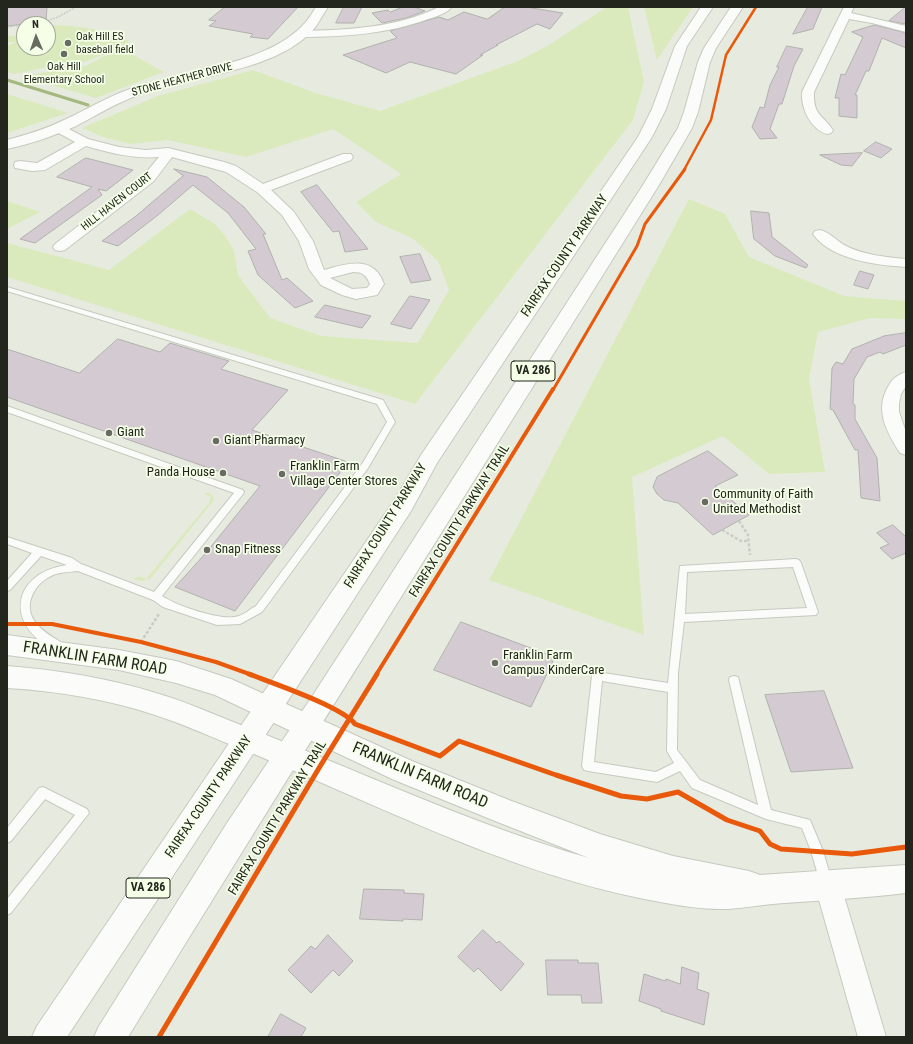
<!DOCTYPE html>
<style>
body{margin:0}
#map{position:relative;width:913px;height:1044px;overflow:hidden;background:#e7ebdf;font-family:"Roboto Condensed",sans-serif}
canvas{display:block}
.frame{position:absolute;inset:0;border:8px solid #22261d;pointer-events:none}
.north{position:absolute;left:16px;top:16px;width:40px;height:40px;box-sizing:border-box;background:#f5ffe7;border:1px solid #a1a896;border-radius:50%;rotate:358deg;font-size:11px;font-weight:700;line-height:16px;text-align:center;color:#22261d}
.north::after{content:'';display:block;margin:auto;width:14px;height:18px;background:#676b61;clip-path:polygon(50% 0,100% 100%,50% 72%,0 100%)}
</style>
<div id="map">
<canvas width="913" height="1044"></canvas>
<div class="frame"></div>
<div class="north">N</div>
</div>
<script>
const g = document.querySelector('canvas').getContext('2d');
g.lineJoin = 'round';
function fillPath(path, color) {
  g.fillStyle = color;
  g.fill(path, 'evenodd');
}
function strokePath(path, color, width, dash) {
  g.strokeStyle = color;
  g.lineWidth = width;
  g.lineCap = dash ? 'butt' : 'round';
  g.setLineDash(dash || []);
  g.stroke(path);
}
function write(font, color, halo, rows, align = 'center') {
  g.font = font + ' "Roboto Condensed",sans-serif';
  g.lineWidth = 3.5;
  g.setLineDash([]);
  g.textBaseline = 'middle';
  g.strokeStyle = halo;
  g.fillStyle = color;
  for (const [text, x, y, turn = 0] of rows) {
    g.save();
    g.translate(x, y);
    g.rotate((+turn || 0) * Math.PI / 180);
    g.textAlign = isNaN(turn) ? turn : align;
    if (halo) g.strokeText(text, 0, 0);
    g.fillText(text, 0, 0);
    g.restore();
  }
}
fillPath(new Path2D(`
 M607,7H628L644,82L633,120L415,404L7,277V243L109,270L190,209L215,224L226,237L234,251L238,275L270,318L321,336L418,343L449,290L438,261L412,238L376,222L356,202L401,174L333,129L246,157L168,140L130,144L103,137L82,128L158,96L253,70L316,93L380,111L518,61L549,45Z
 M644,7H693L657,60Z
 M48,25C77,25 102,29 129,41L125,47L122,49L164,72L96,98L21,76L86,66L116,50L84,62L68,63L14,74L7,72V46L16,42H7V36L24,35V48H48Z
 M7,94L68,113L7,133Z
 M689,199L725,214L749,257L844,296L906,301V319L870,318L818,332L809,379L825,472L769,474L723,436L632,477L644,635L489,580Z
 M7,201L40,212L7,229Z
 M208,492L213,496L214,500L151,578L142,581L134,579L138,576L146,579L209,503L211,497L204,494Z`), '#daeabc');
strokePath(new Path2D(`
 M7,80L88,105`), '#a4b87f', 3);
const building = new Path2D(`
 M7,7H47L46,22L7,26Z
 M225,7H298L268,39L250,37L253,34L209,26L216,21L209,20Z
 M344,7H362L354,23H336Z
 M403,7H414L425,11L406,18L382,23L372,13L388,10L390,12Z
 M505,7H526L563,13L550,29L537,24L496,45H498L480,55H483L456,74L410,62L386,73L343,55L397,38L390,31L439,17L448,20L464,12L487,19Z
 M808,7H822L813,29L793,34Z
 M906,7V24L889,21Z
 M875,25L906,33V48L882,38L869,71H866L855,95H857V118L839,116V98H835L841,74L845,75L863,37L852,32Z
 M787,46L803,49L794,66L782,104H779L770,129L777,138L760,139L752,127L760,107L764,108L770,85L779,67H777Z
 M876,142L892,149L881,158L864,151Z
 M862,153L852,166L841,165L820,155Z
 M86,158L133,170L106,191L98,189L102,195L35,243L20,239L92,187L57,177Z
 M174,169L207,177L244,207L266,234H263L282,280L287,278L313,301L295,308L258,275L248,251L256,249L228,213L193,185L158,215L118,246L102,241L136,216L183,176Z
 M317,185L347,223L368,249L345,252L339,231L333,232L301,192Z
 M751,211L769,213L772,237L808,265L806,268L775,256L754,239Z
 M420,254L431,280L411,283L400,257Z
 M860,271L874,275L868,289L854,285Z
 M410,296L430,300L411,329L391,324Z
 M325,305L371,316L362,328L315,317Z
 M906,333V345L883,354L880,352L867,357L854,379L853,404L855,405V419L877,458L880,501L861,498L858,450H855L833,410L830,409L832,368L836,362L843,364L852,349L884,336Z
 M118,339L160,352L170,343L229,361L221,369L288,390L252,430L348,462L235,611L175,587L205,554L260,486L7,397V349L79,373Z
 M708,451L738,475L715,486L749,515L713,535L678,503L664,500L657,494L653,487L657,477Z
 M893,525L906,537V553L892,559L880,548L889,544L877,533Z
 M461,622L555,657L531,707L434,670Z
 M824,691L853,768L791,772L765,695Z
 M364,889L404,890V893L424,894L422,920L403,919V921L360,919Z
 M483,930L497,943L499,941L524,964L501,991L478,968L474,972L458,957Z
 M328,935L353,961L339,976L333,970L311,993L288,970L311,946L315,949Z
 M546,960H578V963H598L602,1003H582L581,995H548Z
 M682,967L699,973L697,989L709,993L704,1025L661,1011V1009L639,1001L644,974L665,981L666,979L680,984Z
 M281,1014L306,1028L301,1037H268Z`);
fillPath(building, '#d3cbd1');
strokePath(building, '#b1b0ae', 1);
const lane = new Path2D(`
 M7,287L383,400L395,422L368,468L262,612L240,624L217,625L163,607L153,600L78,571C69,572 61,572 53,575C34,583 22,606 36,623C44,633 54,638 64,644L65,647L64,650L60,651C7,633 6,574 67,565L41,556L10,590L7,591V581L32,553L7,544V537L72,558L81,564L154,592L234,493L7,412V406L243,490L244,492L243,494L162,596C177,606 223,622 239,616C245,614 250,609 256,606L362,464L387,422L377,404L7,291Z
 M796,559L799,560L801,563L818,612L816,615L684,622L678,673L677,750L700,780L758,805L729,680L730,677L734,676L738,677L771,810L810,820L823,851L832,882L830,886L826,888L822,886L820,882L811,851L802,828L766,819L692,788L680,771L657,782L588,771L584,770L582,766L592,676L593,673L597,672L668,683L680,566ZM793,567L807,608L685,614L687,572ZM602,681L668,692L667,751L674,763L656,772L594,762Z
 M43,787L87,809L89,813L11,913L7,915V899L75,815L45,799L11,841L7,843V828L39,788Z`);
const street = new Path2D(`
 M439,7H452C447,13 435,17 428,19C387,34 344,37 301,37L296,34L301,31C348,30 396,28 439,7Z
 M844,7H854L851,13L906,26V32L872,23L849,19L814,92C813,115 822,114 833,130L831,133L827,134C810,129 801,108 802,92Z
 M59,124L88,139L119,147L146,150L168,148L224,162L236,166L263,184L343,154H351L353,157L351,160L271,190L294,212L313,241L324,270C348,263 374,255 384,284L377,295L356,299L342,295L321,285L309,269L299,241L282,215L257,192L226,172L172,157L154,181L65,250L60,251L55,250L53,247L55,244L144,175L159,157C134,159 110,153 86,146L45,170L32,171L15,168L14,165L15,162L20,161L37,163L75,142L55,131L53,128L55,125ZM353,272C363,272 366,275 370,284L367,288L352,289L330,278Z
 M820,230C829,232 836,240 844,245C863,255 885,257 906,259V267C877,265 831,260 813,234L815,231Z
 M906,372V386L901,394L899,403V412L906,432V455L900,453C886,431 874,409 889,385C893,378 899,374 906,372Z
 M828,873L837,877L841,886L886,1037H858L815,886L819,877Z`);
const secondary = new Path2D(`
 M316,7H328C323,14 319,23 313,30C273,74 186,75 133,97C113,105 95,116 76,126C54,136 30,144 7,149V140C26,135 46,129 64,120C86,110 107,97 130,89C181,70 266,66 304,24C309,19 312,13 316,7Z
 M7,635L119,650L176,661L231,679L412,761L509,800L600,834L673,856L749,871L760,875L906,865V893C865,898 825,900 784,903C765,904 746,908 728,909C700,910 671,904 644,899C498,870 366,798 229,744C205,734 180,723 155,715C107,699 57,691 7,688V666C58,670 109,678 159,694C187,702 215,715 243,726C358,770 470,824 589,858L495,821L392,779L215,695L176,683L119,670L7,655Z`);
const highway = new Path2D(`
 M701,7H713L687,46L666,109L652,137L437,463L411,511L278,716L67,1037H32L37,1026L395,499L421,455L638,137L652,109L675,46Z
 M731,7H743L716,48L710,62L698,112L692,128L659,185C482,469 303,751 128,1037H94L99,1026L227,823L313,695L643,185L678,128L684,112L698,62L704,48Z`);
strokePath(lane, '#c5c9bf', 2);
strokePath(street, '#c5c9bf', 2);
strokePath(secondary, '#c5c9bf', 2);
strokePath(highway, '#c5c9bf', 2);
strokePath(new Path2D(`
 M39,24L58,17L76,7
 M7,27L24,25`), '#c9cbc6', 1.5, [2, 1]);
strokePath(new Path2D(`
 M739,521L748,535L750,555
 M722,530L741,541H748
 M141,642L159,614`), '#c9cbc6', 2.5, [3, 2]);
fillPath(lane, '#fbfcfa');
fillPath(street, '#fbfcfa');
fillPath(secondary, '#fbfcfa');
fillPath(highway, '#fbfcfa');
strokePath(new Path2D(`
 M684,170L711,120L726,55L756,7`), '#e8590c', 2.5);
strokePath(new Path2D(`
 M553,390L637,246L645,224L685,169`), '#e8590c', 3);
strokePath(new Path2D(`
 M7,624H52L141,642L216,662L252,675
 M376,675L553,389`), '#e8590c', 4);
strokePath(new Path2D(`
 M249,674C272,683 343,707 355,724L440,756L459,741L556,775L621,796L647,799L678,792L727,820L760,831L770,844L781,849L852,854L906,847
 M159,1037L319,768L377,674`), '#e8590c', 5);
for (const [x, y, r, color] of [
 [68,43,4,"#676b61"],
 [64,54,4,"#676b61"],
 [109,433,4,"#676b61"],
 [216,441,4,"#676b61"],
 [223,473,4,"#676b61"],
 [282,474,4,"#676b61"],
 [705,502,4,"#676b61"],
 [207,550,4,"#676b61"],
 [495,663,4,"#676b61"]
]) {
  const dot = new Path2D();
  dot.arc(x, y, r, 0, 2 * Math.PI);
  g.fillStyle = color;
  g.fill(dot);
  strokePath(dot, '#f5ffe7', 1.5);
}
write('11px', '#22261d', '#f5ffe7', [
 ["Oak Hill ES",76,37],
 ["baseball field",76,50],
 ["Oak Hill",64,67,"center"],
 ["Elementary School",64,80,"center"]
], 'left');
write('11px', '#22261d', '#f5ffe7', [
 ["STONE HEATHER DRIVE",182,80,-15],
 ["HILL HAVEN COURT",117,202,-38]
]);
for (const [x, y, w] of [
 [533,371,44],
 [148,888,44]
]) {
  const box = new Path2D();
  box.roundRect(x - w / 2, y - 10, w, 20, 3);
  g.fillStyle = '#f5ffe7';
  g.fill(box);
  strokePath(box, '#22261d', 1);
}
write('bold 12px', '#22261d', null, [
 ["VA 286",533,371],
 ["VA 286",148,888]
]);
write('13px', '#22261d', '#f5ffe7', [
 ["FAIRFAX COUNTY PARKWAY",565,256,-56],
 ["FAIRFAX COUNTY PARKWAY TRAIL",460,521,-58],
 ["FAIRFAX COUNTY PARKWAY",386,526,-58],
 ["FAIRFAX COUNTY PARKWAY",209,797,-56],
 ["FAIRFAX COUNTY PARKWAY TRAIL",278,818,-59]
]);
write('13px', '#22261d', '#f5ffe7', [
 ["Giant",117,433],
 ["Giant Pharmacy",224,441],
 ["Franklin Farm",290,467],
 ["Village Center Stores",290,482],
 ["Panda House",215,473,"right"],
 ["Community of Faith",713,495],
 ["United Methodist",713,510],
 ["Snap Fitness",215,550],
 ["Franklin Farm",503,656],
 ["Campus KinderCare",503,671]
], 'left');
write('16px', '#22261d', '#f5ffe7', [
 ["FRANKLIN FARM ROAD",95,659,9],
 ["FRANKLIN FARM ROAD",420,776,23]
]);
</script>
